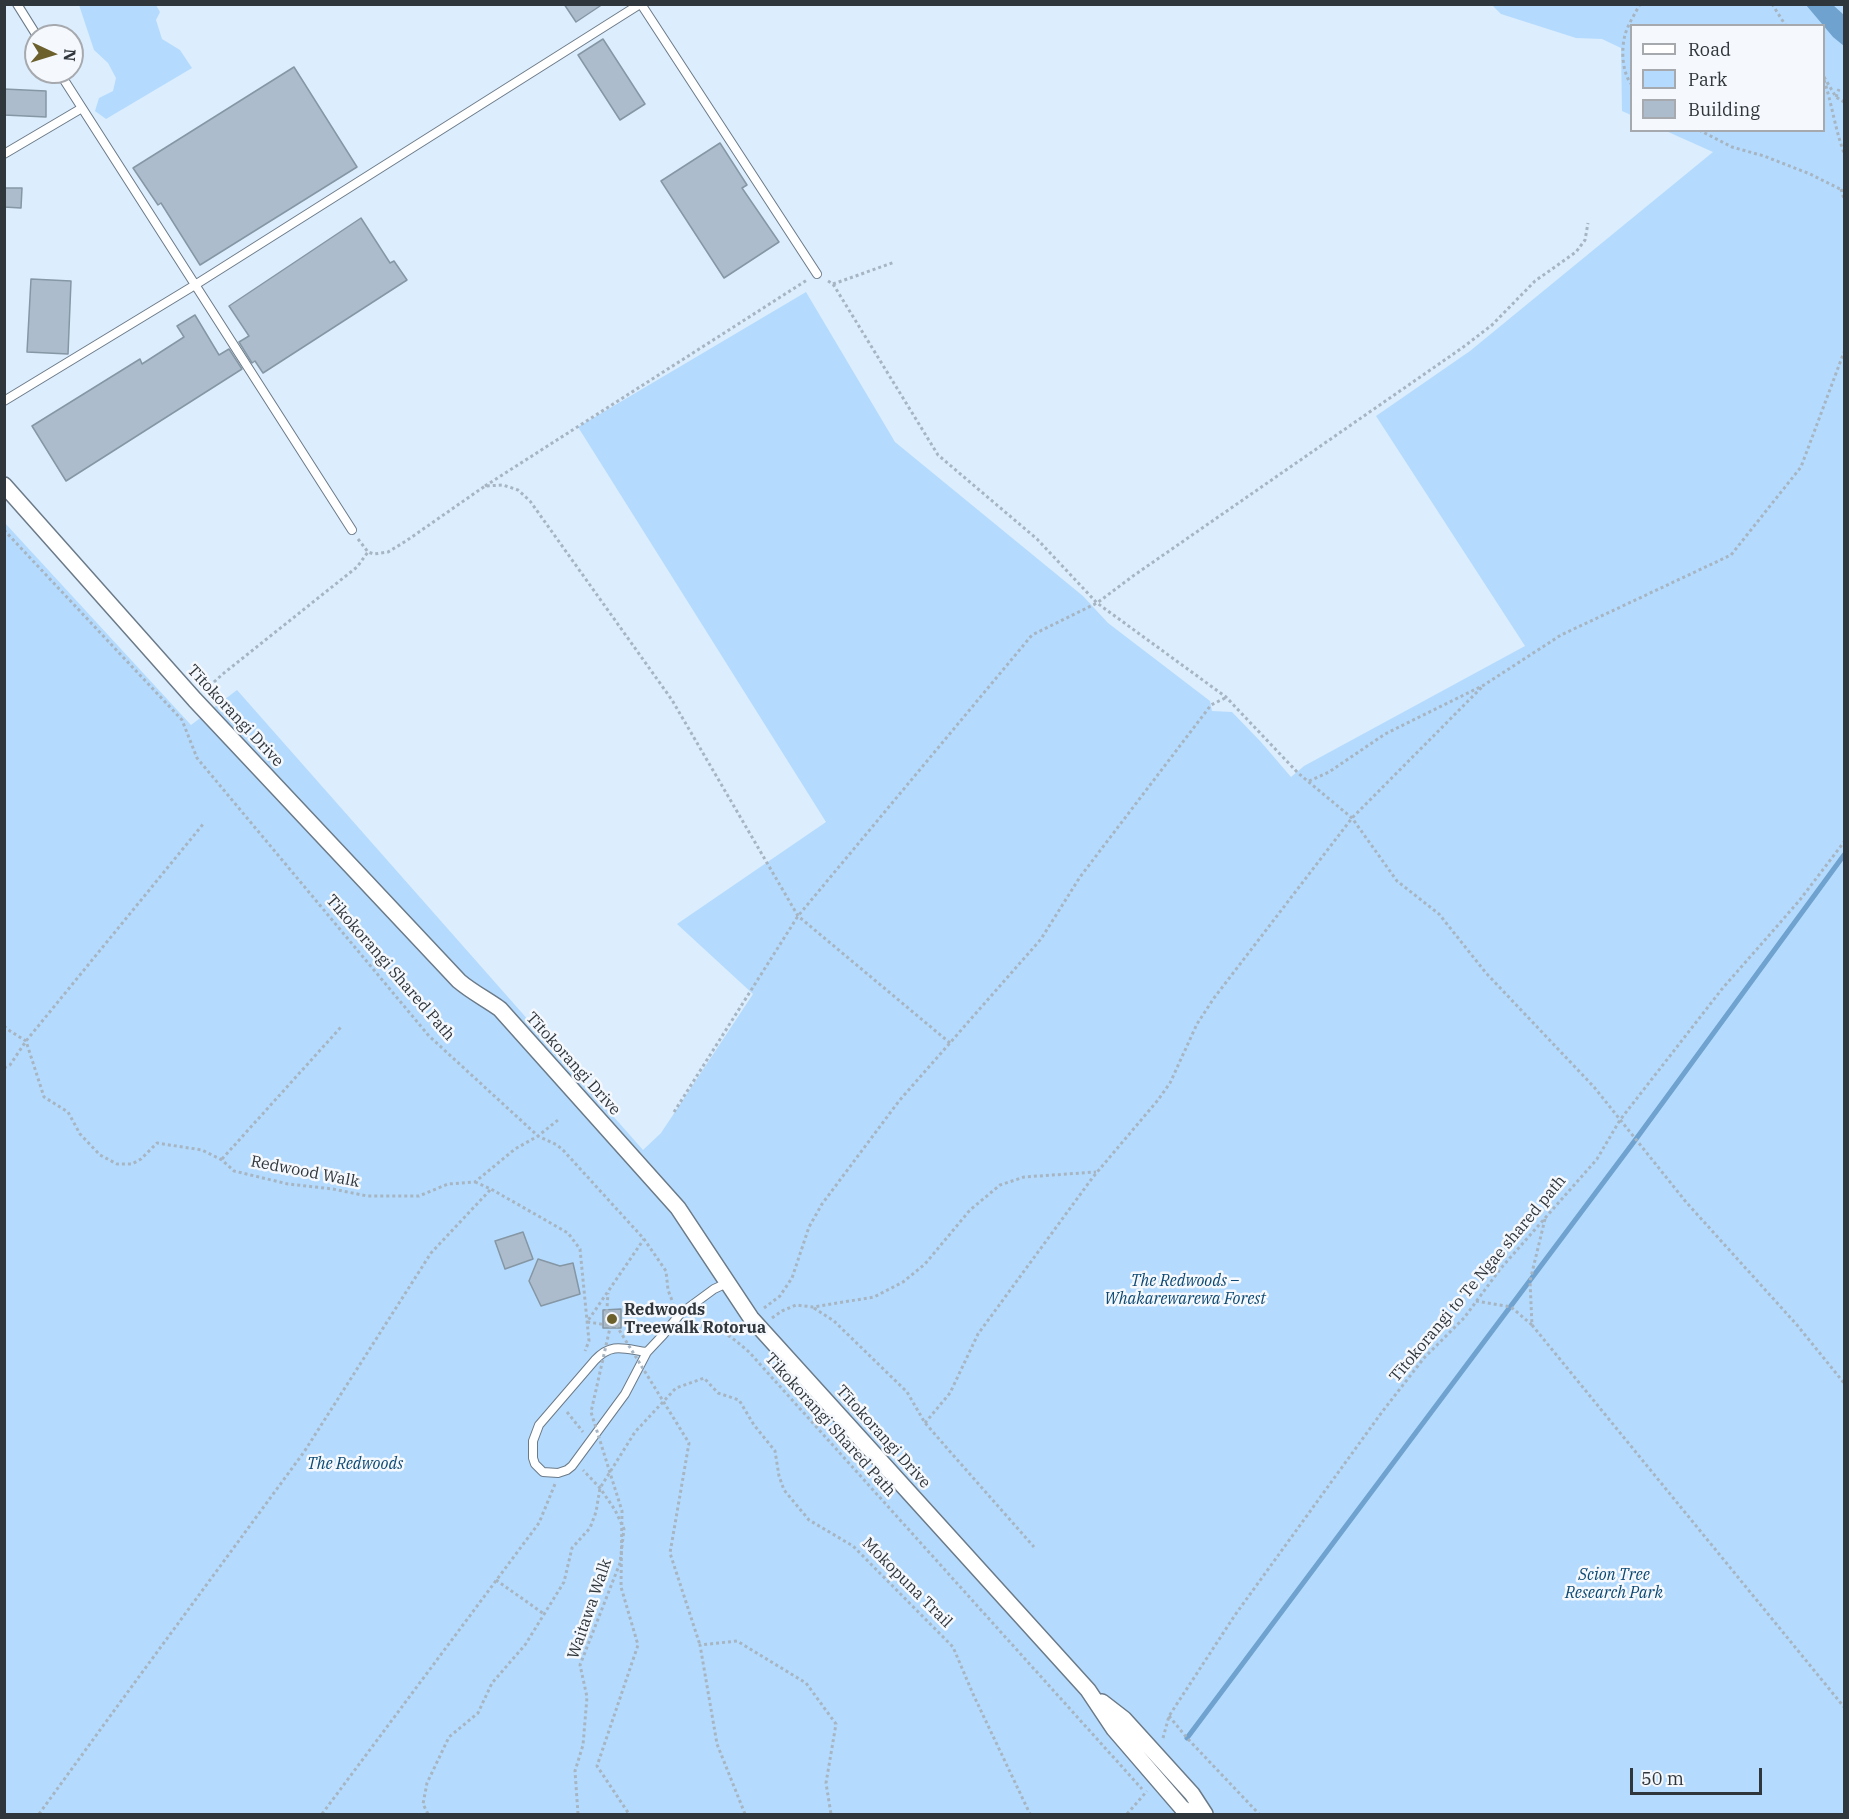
<!DOCTYPE html>
<meta charset="utf-8">
<style>
body{margin:0}
#map{position:relative;width:1849px;height:1819px;overflow:hidden;background:#dcedfd;font-family:"IBM Plex Serif",serif}
canvas{display:block}
.frame{position:absolute;inset:0;border:6px solid #2f363c;pointer-events:none}
.legend{position:absolute;left:1630px;top:24px;width:195px;height:108px;box-sizing:border-box;background:#f5f8fc;border:2px solid #a6aaaf;margin:0;padding:8px 10px;list-style:none;font-size:18px;color:#2f363c}
.legend li{display:flex;align-items:center;gap:12px;height:30px}
.legend b{width:30px;border:2px solid #a6aaaf}
.north{position:absolute;left:24px;top:24px;width:60px;height:60px;box-sizing:border-box;background:#f5f8fc;border:2px solid #a6aaaf;border-radius:50%;rotate:94deg;font-size:16px;font-weight:700;line-height:24px;text-align:center;color:#2f363c}
.north::after{content:'';display:block;margin:auto;width:21px;height:27px;background:#6c602d;clip-path:polygon(50% 0,100% 100%,50% 72%,0 100%)}
.scale{position:absolute;left:1630px;top:1768px;width:132px;height:27px;box-sizing:border-box;border:3px solid #2f363c;border-top:0;padding-left:8px;font-size:18px;line-height:21px;white-space:nowrap;color:#2f363c;-webkit-text-stroke:4px #f5f8fc;paint-order:stroke}
</style>
<div id="map">
<canvas width="1849" height="1819"></canvas>
<div class="frame"></div>
<ul class="legend">
<li><b style="height:8px;background:#fff"></b>Road</li>
<li><b style="height:16px;background:#b4dbfe"></b>Park</li>
<li><b style="height:16px;background:#acbccc"></b>Building</li>
</ul>
<div class="north">N</div>
<div class="scale">50 m</div>
</div>
<script>
const g = document.querySelector('canvas').getContext('2d');
g.lineJoin = 'round';
function fillPath(path, color) {
  g.fillStyle = color;
  g.fill(path, 'evenodd');
}
function strokePath(path, color, width, dash) {
  g.strokeStyle = color;
  g.lineWidth = width;
  g.lineCap = dash ? 'butt' : 'round';
  g.setLineDash(dash || []);
  g.stroke(path);
}
function write(font, color, halo, rows, align = 'center') {
  g.font = font + ' "IBM Plex Serif",serif';
  g.lineWidth = 5;
  g.setLineDash([]);
  g.textBaseline = 'middle';
  g.strokeStyle = halo;
  g.fillStyle = color;
  for (const [text, x, y, turn = 0] of rows) {
    g.save();
    g.translate(x, y);
    g.rotate((+turn || 0) * Math.PI / 180);
    g.textAlign = isNaN(turn) ? turn : align;
    if (halo) g.strokeText(text, 0, 0);
    g.fillText(text, 0, 0);
    g.restore();
  }
}
fillPath(new Path2D(`
 M79,5H156L160,12L156,20L162,39L180,50L192,68L106,119L95,111L99,98L113,91L116,78L108,63L94,50Z
 M1492,5H1844V1814H5L4,522L191,725L237,690L643,1150L661,1133L753,994L677,924L826,822L578,427L806,292L895,442L1083,596L1108,623L1210,701L1212,711L1232,712L1261,742L1291,777L1304,766L1525,646L1376,416L1470,351L1713,152L1666,131L1824,130V26H1632L1631,115L1622,111L1621,48L1602,39L1576,38L1501,14Z`), '#b4dbfe');
fillPath(new Path2D(`
 M1806,5H1833L1844,15V46L1833,37Z`), '#6fa2cf');
strokePath(new Path2D(`
 M1187,1738L1636,1139L1844,855`), '#6fa2cf', 5);
const building = new Path2D(`
 M564,4H603L576,22Z
 M603,39L645,104L620,120L578,55Z
 M294,67L357,167L200,265L161,203L158,205L133,168Z
 M4,89L46,91V117L4,115Z
 M720,143L747,185L742,188L779,242L724,278L661,181Z
 M4,188H22L21,208L4,207Z
 M361,218L390,263L394,261L407,280L263,373L255,361L252,363L239,342L249,336L229,306Z
 M31,279L71,281L68,354L27,352Z
 M195,315L219,355L229,349L242,369L66,481L32,426L140,359L142,364L184,337L177,326Z
 M523,1232L533,1259L505,1269L495,1241Z
 M538,1259L560,1266L573,1263L580,1294L541,1306L529,1281Z
 M621,1309V1328H603V1310Z`);
fillPath(building, '#acbccc');
strokePath(building, '#8596a4', 1.5);
const lane = new Path2D(`
 M17,4L37,36
 M641,4L817,274
 M59,72L352,530
 M4,154L82,108
 M4,401L195,285L640,4
 M647,1352C624,1349 612,1342 595,1360L539,1425L533,1441V1458L535,1464L543,1472L558,1473L567,1470L572,1466L625,1394L647,1352L663,1335L680,1314L714,1289L727,1283`);
const street = new Path2D(`
 M4,485L195,700L459,981C472,992 486,999 500,1009L678,1208L751,1318L1088,1690L1114,1729L1182,1808L1192,1814
 M1102,1702L1124,1719L1192,1794L1205,1814`);
strokePath(lane, '#6b7a88', 10);
strokePath(street, '#6b7a88', 18);
strokePath(new Path2D(`
 M1772,4L1786,26
 M1824,77L1836,97L1844,102
 M1824,80C1832,104 1835,129 1844,153
 M1632,85C1622,73 1621,50 1625,35C1628,24 1635,14 1640,4
 M1836,97L1839,89
 M1699,130L1732,147L1764,156L1810,174L1844,191
 M1841,189L1844,199
 M828,281L833,284L938,455L1037,539L1097,603L1226,697L1298,773L1352,818L1397,881L1439,914L1486,973L1594,1087L1686,1202L1797,1325L1844,1383
 M833,284L895,262
 M485,486L807,280
 M4,530L182,720L197,758L429,1036L538,1136L557,1145L563,1150L644,1239L666,1271L668,1290L673,1303
 M358,539L368,552L374,554L388,552L406,541L485,486L503,485L518,490L530,501L672,700L798,916L950,1043
 M205,690L224,673L357,567L368,552
 M1309,781L1329,772L1385,734L1484,685L1561,635L1731,555L1801,467L1844,352
 M4,1026L10,1031L26,1041L44,1097L68,1112L80,1134L100,1155L117,1164H132L141,1159L157,1143L202,1150L222,1160L234,1171L288,1184L333,1189L367,1196H419L448,1184L475,1182L515,1149L538,1136L558,1120
 M4,1068L10,1065L26,1041L204,823
 M674,1112L798,916L1032,635L1097,603L1133,576L1462,348L1492,325L1535,281L1576,252L1585,240L1588,223
 M222,1159L341,1027
 M475,1182L491,1189L568,1233L580,1249L589,1341L585,1351
 M1476,1301L1511,1307L1532,1325L1530,1281L1545,1219
 M764,1308L780,1296L792,1278L809,1227L822,1204L899,1101L1041,939L1080,877L1211,705L1225,698
 M814,1308L834,1321L907,1392L925,1423L1034,1547
 M772,1318L782,1311L796,1305L813,1307L874,1297L903,1282L925,1264L970,1210L1000,1185L1024,1177L1096,1172
 M689,1321C697,1327 708,1326 717,1329C729,1335 739,1343 749,1352L1142,1789
 M606,1324L608,1293
 M608,1325L587,1322L644,1239
 M1532,1325L1844,1707
 M567,1412L583,1432
 M925,1423L950,1393L978,1334L1093,1177L1158,1100L1170,1083L1197,1024L1214,998L1352,818L1484,685
 M496,1580L544,1614
 M1169,1716L1187,1738L1259,1814
 M1163,1738L1169,1716L1235,1615L1382,1412L1424,1358L1464,1318L1501,1268L1597,1159L1620,1120L1722,989L1799,901L1844,842
 M39,1814L116,1708L304,1452L431,1253L491,1189
 M322,1814L539,1523L555,1484
 M428,1814L423,1804L427,1783L449,1737L478,1713L492,1683L525,1645L564,1582L572,1548L590,1528L596,1512L600,1488L635,1432L676,1388L704,1378L718,1393L739,1400L754,1425L775,1451L779,1476L784,1490L809,1520L853,1546L953,1647L973,1694L1030,1814
 M578,1814L575,1771L583,1745L587,1697L580,1665L620,1563L624,1529L615,1510L600,1488L583,1470
 M745,1814L717,1744L700,1645L737,1641L806,1683L836,1724L826,1783L831,1814
 M1127,1814L1147,1791`), '#a7b5c2', 3, [3, 3]);
strokePath(lane, '#fff', 8);
strokePath(street, '#fff', 15);
strokePath(new Path2D(`
 M606,1319V1315L609,1312H614L618,1315L619,1321L617,1324L608,1325
 M612,1319L591,1412L622,1511L621,1587L638,1645L597,1766L629,1814
 M613,1320L689,1443L670,1553L700,1645`), '#a7b5c2', 3, [3, 3]);
for (const [x, y, r, color] of [
 [612,1319,6,"#6c602d"]
]) {
  const dot = new Path2D();
  dot.arc(x, y, r, 0, 2 * Math.PI);
  g.fillStyle = color;
  g.fill(dot);
  strokePath(dot, '#f5f8fc', 2);
}
write('16px', '#2f363c', '#f5f8fc', [
 ["Tītokorangi Drive",235,716,47],
 ["Tikokorangi Shared Path",390,968,49],
 ["Tītokorangi Drive",573,1064,48],
 ["Redwood Walk",305,1172,11],
 ["Tītokorangi to Te Ngae shared path",1478,1279,-50],
 ["Tikokorangi Shared Path",830,1425,48],
 ["Tītokorangi Drive",883,1437,48],
 ["Mokopuna Trail",907,1583,45],
 ["Waitawa Walk",590,1609,-71]
]);
write('italic 16px', '#0b4873', '#f5f8fc', [
 ["The Redwoods –",1185,1281],
 ["Whakarewarewa Forest",1185,1299],
 ["The Redwoods",355,1464],
 ["Scion Tree",1614,1575],
 ["Research Park",1614,1593]
]);
write('bold 16px', '#2f363c', '#f5f8fc', [
 ["Redwoods",624,1310],
 ["Treewalk Rotorua",624,1328]
], 'left');
</script>
